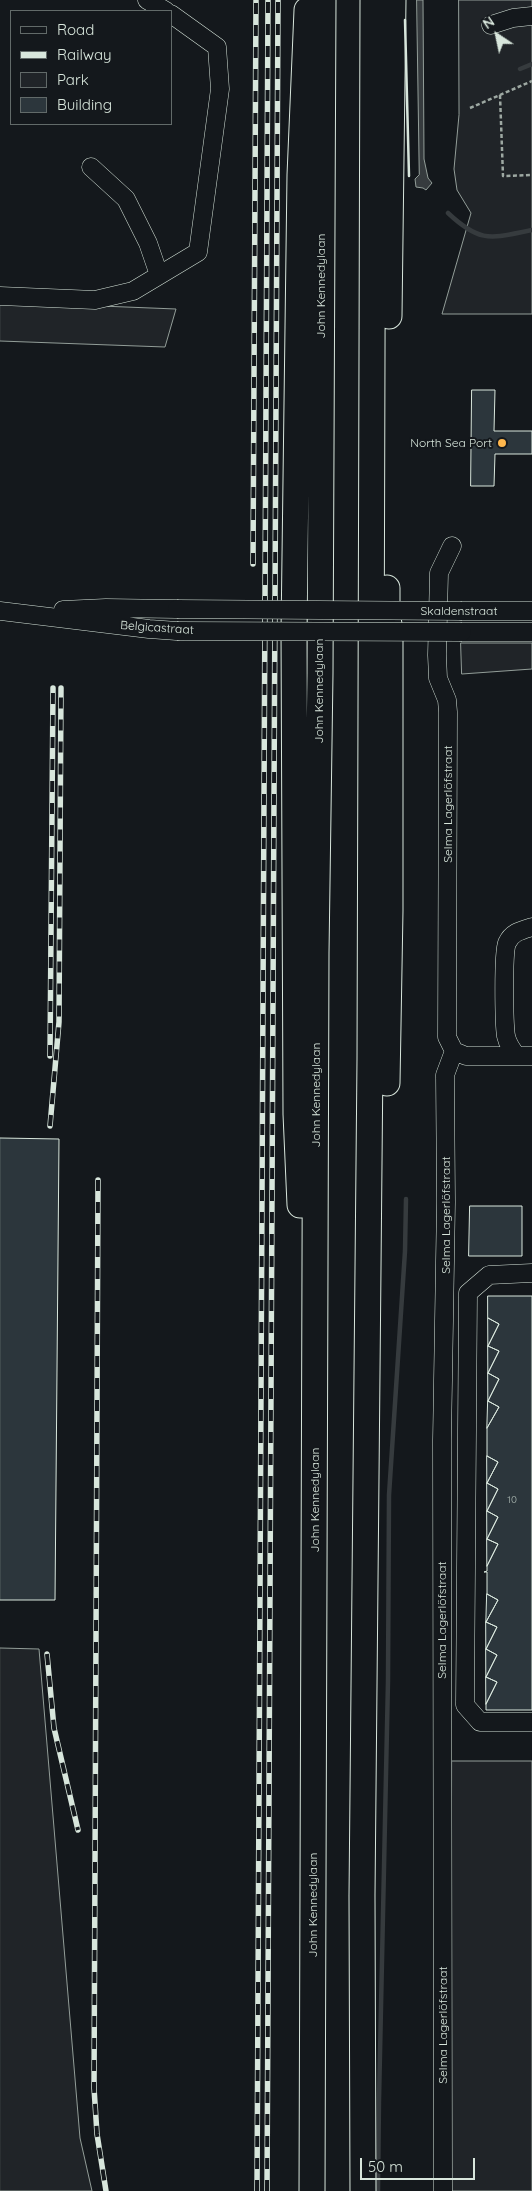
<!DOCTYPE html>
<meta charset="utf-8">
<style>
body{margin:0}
#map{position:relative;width:532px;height:2191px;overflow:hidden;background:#14181c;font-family:Quicksand,sans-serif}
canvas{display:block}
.legend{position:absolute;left:10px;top:10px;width:162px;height:115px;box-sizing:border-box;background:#14181c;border:1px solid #626a69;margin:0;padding:6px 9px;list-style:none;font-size:15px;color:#d8e6dc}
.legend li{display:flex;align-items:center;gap:10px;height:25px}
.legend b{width:25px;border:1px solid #626a69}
.north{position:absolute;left:472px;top:10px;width:50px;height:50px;-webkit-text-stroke:4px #14181c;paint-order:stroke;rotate:326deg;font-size:14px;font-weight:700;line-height:20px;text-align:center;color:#d8e6dc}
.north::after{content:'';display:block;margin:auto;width:18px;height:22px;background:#d8e6dc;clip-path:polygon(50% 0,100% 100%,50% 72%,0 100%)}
.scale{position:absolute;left:360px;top:2158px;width:115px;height:22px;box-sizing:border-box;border:2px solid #d8e6dc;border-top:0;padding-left:6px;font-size:15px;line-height:18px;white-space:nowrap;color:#d8e6dc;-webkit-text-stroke:4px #14181c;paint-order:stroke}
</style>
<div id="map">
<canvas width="532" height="2191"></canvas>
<ul class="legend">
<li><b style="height:6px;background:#14181c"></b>Road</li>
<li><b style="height:6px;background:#d8e6dc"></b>Railway</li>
<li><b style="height:14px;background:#202428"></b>Park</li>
<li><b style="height:14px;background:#2c363c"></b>Building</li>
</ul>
<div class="north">N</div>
<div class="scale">50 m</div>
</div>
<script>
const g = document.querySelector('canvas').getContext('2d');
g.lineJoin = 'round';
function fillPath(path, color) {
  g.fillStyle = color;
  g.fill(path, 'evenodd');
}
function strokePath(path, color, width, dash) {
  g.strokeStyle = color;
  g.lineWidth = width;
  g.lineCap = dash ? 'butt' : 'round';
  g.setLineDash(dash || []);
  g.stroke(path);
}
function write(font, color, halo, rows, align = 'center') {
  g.font = font + ' Quicksand,sans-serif';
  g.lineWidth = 4;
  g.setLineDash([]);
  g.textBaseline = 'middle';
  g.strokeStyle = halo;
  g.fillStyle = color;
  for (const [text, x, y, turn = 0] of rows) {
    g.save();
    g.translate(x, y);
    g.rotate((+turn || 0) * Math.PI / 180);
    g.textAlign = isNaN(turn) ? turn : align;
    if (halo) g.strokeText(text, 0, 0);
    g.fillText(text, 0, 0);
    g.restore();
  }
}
const green = new Path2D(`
 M459,0H532V314H442L471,213L457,190L454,169L459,115Z
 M0,302L176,309L165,347L0,341Z
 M461,643H532V669L462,674Z
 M0,1648L39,1649L80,2138L92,2191H0Z
 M452,1761H532V2191H451Z`);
fillPath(green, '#202428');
strokePath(green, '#939e99', 1);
const water = new Path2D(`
 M417,0H423L424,159L428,178L432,183L426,190L423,188L416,187L415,179L419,175Z`);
fillPath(water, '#363b3e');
strokePath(water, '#939e99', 1);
strokePath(new Path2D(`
 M520,69L532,64
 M448,213C481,244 491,238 532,230
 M378,2191L379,2100L388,1681L389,1495L405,1251L406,1199`), '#363b3e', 4.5);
const building = new Path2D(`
 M472,390H495L494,431H532V454H495L494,486H471Z
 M0,1138L59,1139L55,1600H0Z
 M470,1206H522V1256H469Z
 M488,1296H532V1710H486V1704L497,1682L486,1677L497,1655L486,1649L497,1627L486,1622L498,1600L487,1594V1572H484L487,1571V1566L498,1544L487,1539L498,1517L487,1511L498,1489L487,1483L498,1462L487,1456V1428L499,1407L488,1401L499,1379L488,1373L499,1351L488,1346L499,1324L488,1318Z
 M488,1318L499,1324L488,1346Z
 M488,1346L499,1351L488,1373Z
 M488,1373L499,1379L488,1401Z
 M488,1401L499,1407L487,1428Z
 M487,1456L498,1462L487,1483Z
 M487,1483L498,1489L487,1511Z
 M487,1511L498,1517L487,1539Z
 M487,1539L498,1544L487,1566Z
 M487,1594L498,1600L486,1622Z
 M486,1622L497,1627L486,1649Z
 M486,1649L497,1655L486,1677Z
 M486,1677L497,1682L486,1704Z`);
fillPath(building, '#2c363c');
strokePath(building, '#d8e6dc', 1);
const minor = new Path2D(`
 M147,0L166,11
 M491,25L513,18L532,16
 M91,167L126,199L148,243L159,275
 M0,296L95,300L133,291L198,252L220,89L217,47L171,14
 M452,546L439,573L437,655L438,678L447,700L448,712L447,1037L454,1051L466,1056H532
 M63,610L106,608L177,609
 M0,611L149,629L177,631
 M462,611H532
 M462,632H532
 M517,1056C512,1050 508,1045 506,1036C504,1023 503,953 507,943C512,932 522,930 532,927
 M532,1273L489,1275L468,1293L465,1705L480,1722H532
 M443,2191L442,1440L446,1202L445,1075L454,1051`);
const highway = new Path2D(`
 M389,316L393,0
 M387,1083L390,910V632L387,610V588
 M300,1205L296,1114L294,631L300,175L307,10
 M312,2191L316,953L320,673L323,0
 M363,2191L362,1895L370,1059L373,0`);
strokePath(minor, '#d8e6dc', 19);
strokePath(highway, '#d8e6dc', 27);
strokePath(new Path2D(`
 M500,95L503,176L532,175
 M470,108L532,81`), '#9da8a2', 2.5, [4, 2.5]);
strokePath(minor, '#14181c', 18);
strokePath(highway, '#14181c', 25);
const rail = new Path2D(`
 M253,564L256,0
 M50,1056L53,688
 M50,1126L59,1022L61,688
 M98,1180L94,2088L97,2134L106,2191
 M47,1654L54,1728L78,1830
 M257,2191L268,0
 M267,2191L278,0`);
strokePath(rail, '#d8e6dc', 5.5);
strokePath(rail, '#14181c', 4, [11]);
const minorBridge = new Path2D(`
 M177,609L462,611
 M177,631L462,632`);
strokePath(minorBridge, '#d8e6dc', 19, []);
strokePath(minorBridge, '#14181c', 18);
strokePath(new Path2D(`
 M405,20L409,176`), '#d8e6dc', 2.5);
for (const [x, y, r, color] of [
 [502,443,5,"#ffb74d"]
]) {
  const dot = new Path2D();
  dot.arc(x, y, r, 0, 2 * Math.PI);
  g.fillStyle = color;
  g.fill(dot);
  strokePath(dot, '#14181c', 2);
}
write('10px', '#adbab4', null, [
 ["10",512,1500]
]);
write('12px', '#d8e6dc', '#14181c', [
 ["John Kennedylaan",321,286,-90],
 ["Skaldenstraat",459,611],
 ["Belgicastraat",157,628,4],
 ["John Kennedylaan",319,691,-90],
 ["Selma Lagerlöfstraat",448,804,-90],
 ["John Kennedylaan",316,1095,-90],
 ["Selma Lagerlöfstraat",446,1215,-90],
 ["John Kennedylaan",315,1500,-90],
 ["Selma Lagerlöfstraat",442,1620,-90],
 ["John Kennedylaan",313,1905,-90],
 ["Selma Lagerlöfstraat",443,2025,-90]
]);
write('12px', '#d8e6dc', '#14181c', [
 ["North Sea Port",492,443]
], 'right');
</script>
